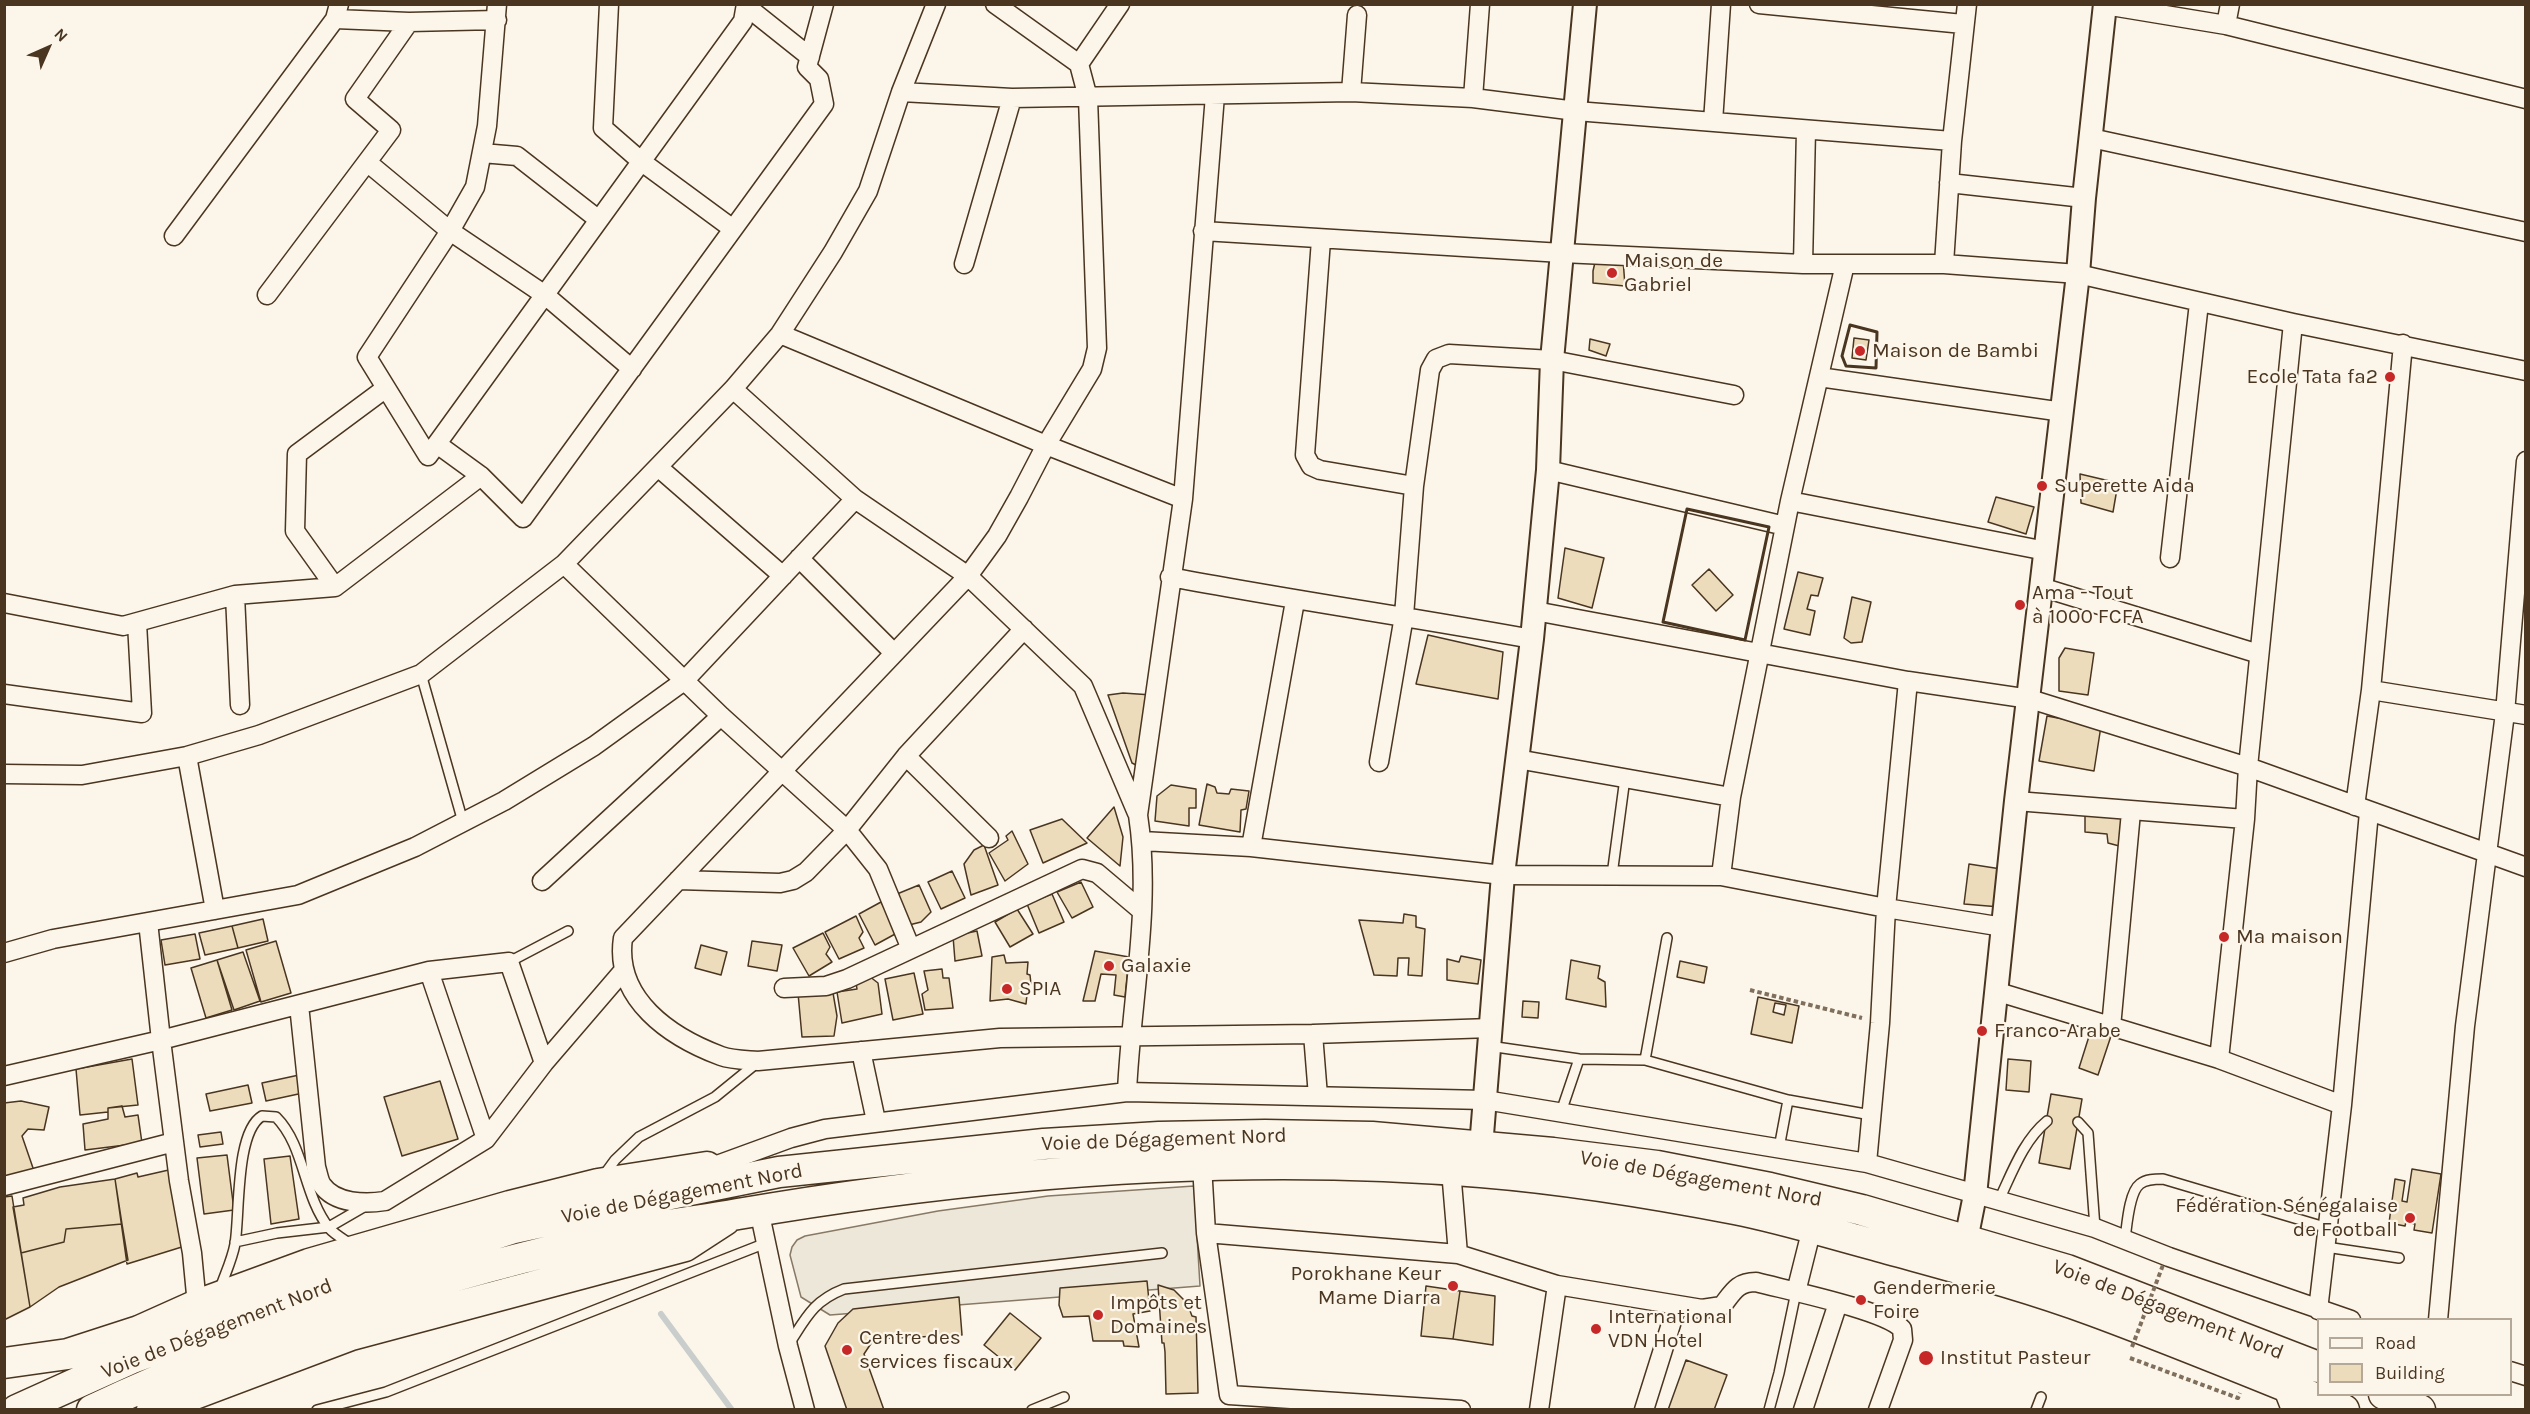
<!DOCTYPE html>
<meta charset="utf-8">
<style>
body{margin:0}
#map{position:relative;width:2530px;height:1414px;overflow:hidden;background:#fbf6e9;font-family:Karla,sans-serif}
canvas{display:block}
.frame{position:absolute;inset:0;border:6px solid #4a3520;pointer-events:none}
.legend{position:absolute;left:2317px;top:1318px;width:195px;height:78px;box-sizing:border-box;background:#fbf6e9;border:2px solid #b4a999;margin:0;padding:8px 10px;list-style:none;font-size:18px;color:#4a3520}
.legend li{display:flex;align-items:center;gap:12px;height:30px}
.legend b{width:30px;border:2px solid #b4a999}
.north{position:absolute;left:18px;top:18px;width:60px;height:60px;-webkit-text-stroke:4px #fbf6e9;paint-order:stroke;rotate:45deg;font-size:16px;font-weight:700;line-height:24px;text-align:center;color:#4a3520}
.north::after{content:'';display:block;margin:auto;width:21px;height:27px;background:#4a3520;clip-path:polygon(50% 0,100% 100%,50% 72%,0 100%)}
</style>
<div id="map">
<canvas width="2530" height="1414"></canvas>
<div class="frame"></div>
<ul class="legend">
<li><b style="height:8px;background:#fbf6e9"></b>Road</li>
<li><b style="height:16px;background:#ecdcbc"></b>Building</li>
</ul>
<div class="north">N</div>
</div>
<script>
const g = document.querySelector('canvas').getContext('2d');
g.lineJoin = 'round';
function fillPath(path, color) {
  g.fillStyle = color;
  g.fill(path, 'evenodd');
}
function strokePath(path, color, width, dash) {
  g.strokeStyle = color;
  g.lineWidth = width;
  g.lineCap = dash ? 'butt' : 'round';
  g.setLineDash(dash || []);
  g.stroke(path);
}
function write(font, color, halo, rows, align = 'center') {
  g.font = font + ' Karla,sans-serif';
  g.lineWidth = 4.5;
  g.setLineDash([]);
  g.textBaseline = 'middle';
  g.strokeStyle = halo;
  g.fillStyle = color;
  for (const [text, x, y, turn = 0] of rows) {
    g.save();
    g.translate(x, y);
    g.rotate((+turn || 0) * Math.PI / 180);
    g.textAlign = isNaN(turn) ? turn : align;
    if (halo) g.strokeText(text, 0, 0);
    g.fillText(text, 0, 0);
    g.restore();
  }
}
const parking = new Path2D(`
 M1194,1186L1200,1286L830,1315L801,1297L790,1255L792,1247L797,1240L805,1236L938,1211L1048,1196Z`);
fillPath(parking, '#ede7d9');
strokePath(parking, '#887966', 1.5);
strokePath(new Path2D(`
 M661,1314L732,1410`), '#c9cecd', 6);
const building = new Path2D(`
 M1596,258L1623,259L1625,286L1593,283V271Z
 M1854,338L1869,340L1866,360L1852,358Z
 M1590,339L1610,344L1606,356L1589,350Z
 M2080,474L2118,483L2113,512L2081,503Z
 M1996,497L2034,507L2026,534L1988,522Z
 M1565,548L1604,558L1592,608L1558,598Z
 M1709,569L1733,595L1716,611L1692,585Z
 M1798,572L1823,578L1818,596L1811,595L1807,609L1815,611L1810,635L1784,629Z
 M1852,597L1871,602L1862,642L1851,643L1844,638Z
 M1428,635L1503,652L1498,699L1416,684Z
 M2065,648L2094,653L2088,695L2059,691V658Z
 M1123,693L1152,695L1142,768L1132,763L1108,695Z
 M2047,716L2101,726L2094,771L2039,761Z
 M1207,784L1215,787L1217,793L1229,794L1231,789L1249,791L1246,809L1241,810L1240,832L1199,825Z
 M1171,785L1196,789V808H1189V826L1155,821L1157,796Z
 M1114,807L1123,837L1120,866L1087,838Z
 M2085,814L2127,819L2123,847L2108,843L2107,834L2085,832Z
 M1062,819L1087,843L1043,863L1030,830Z
 M1012,831L1028,864L1005,881L989,853L1008,840L1006,836Z
 M984,845L998,885L971,895L964,864L974,850Z
 M1969,864L2001,869L2000,907L1964,904Z
 M952,871L965,898L941,909L928,882Z
 M1081,882L1093,907L1072,918L1057,892Z
 M919,885L931,912L921,922L909,925L897,894Z
 M1052,894L1064,922L1039,933L1027,904Z
 M881,902L897,933L875,945L859,914Z
 M1017,909L1033,934L1010,947L995,922Z
 M1404,914L1416,916V927L1425,929L1422,976L1408,975L1409,958H1398L1397,976L1374,975L1359,920L1403,923Z
 M856,916L863,932L859,938L864,948L839,959L825,932Z
 M263,919L268,941L238,948L232,926Z
 M232,926L238,948L205,955L199,933Z
 M977,931L982,956L955,961L953,936Z
 M823,933L830,947L826,954L832,962L809,976L793,948Z
 M195,934L200,959L165,965L161,940Z
 M276,941L291,993L261,1002L246,950Z
 M752,941L782,945L777,971L748,966Z
 M701,945L727,952L721,975L695,968Z
 M1095,951L1129,957L1125,997L1114,995L1116,975L1101,974L1095,1001H1083Z
 M243,952L260,1001L234,1010L217,960Z
 M1004,955L1006,963L1028,962L1027,974L1030,975L1031,984L1028,985L1026,1004L1008,999L990,1001L992,957Z
 M1461,956L1481,960L1478,984L1447,980V959L1459,962Z
 M217,960L232,1010L206,1018L191,968Z
 M1571,960L1600,966L1598,978L1605,982L1606,1007L1566,999Z
 M1680,961L1707,967L1704,983L1677,977Z
 M942,969L943,978H949L953,1008L925,1010L922,994L928,990L924,971Z
 M914,973L923,1014L893,1020L885,979Z
 M869,976L878,983L882,1014L842,1023L837,992L857,989L856,983Z
 M798,993H833L837,1016L834,1036L802,1037Z
 M1758,997L1799,1006L1792,1043L1751,1034ZM1775,1003L1786,1005L1784,1015L1773,1012Z
 M1523,1001L1539,1002L1538,1018L1522,1017Z
 M2091,1030L2111,1036L2098,1075L2079,1068Z
 M132,1059L138,1105L108,1108V1112L80,1115L76,1069Z
 M2008,1059L2031,1061L2029,1092L2006,1090Z
 M299,1075L303,1093L266,1101L262,1083Z
 M440,1081L458,1139L402,1156L384,1097Z
 M248,1085L252,1103L210,1111L206,1094Z
 M2051,1094L2082,1099L2070,1169L2039,1163Z
 M21,1101L49,1107L44,1130L28,1129L22,1136L33,1168L32,1174L5,1182L4,1103Z
 M122,1106L125,1117L138,1115L142,1143L85,1150L83,1124L108,1119V1108Z
 M221,1132L223,1144L200,1147L198,1135Z
 M227,1155L234,1210L204,1214L197,1158Z
 M290,1156L299,1219L271,1224L264,1159Z
 M173,1169L185,1246L127,1264L115,1179L137,1173L138,1177Z
 M2412,1169L2441,1174L2432,1233L2414,1230L2415,1224L2406,1222L2405,1226L2389,1223L2395,1179L2405,1181L2402,1201L2407,1202Z
 M115,1179L122,1224L66,1229L64,1242L21,1253L13,1207L24,1205L23,1198L60,1187Z
 M12,1196L30,1307L4,1320V1197Z
 M122,1224L128,1260L59,1287L30,1307L21,1253L64,1242L66,1229Z
 M1147,1281L1150,1311L1133,1314L1139,1347L1124,1346L1123,1341H1093L1089,1316L1063,1317L1059,1305L1060,1288Z
 M1158,1285L1174,1290L1187,1303L1192,1316L1196,1317L1198,1393L1166,1394L1165,1352L1164,1343H1162Z
 M1426,1286L1460,1291L1453,1339L1421,1336Z
 M1460,1291L1495,1296L1493,1345L1453,1339Z
 M959,1297L962,1335L874,1339L864,1354L884,1410H847L825,1346L838,1323L853,1309Z
 M1010,1313L1041,1338L1015,1370L984,1345Z
 M1686,1360L1727,1375L1714,1410H1668Z`);
fillPath(building, '#ecdcbc');
strokePath(building, '#4a3520', 1.5);
const service = new Path2D(`
 M421,674L463,822
 M1612,875L1625,778
 M509,962L568,931
 M1489,1046L1579,1059
 M1645,1060L1667,938
 M1561,1112L1579,1059L1645,1060L1788,1100L1871,1115
 M2078,1122L2088,1133L2095,1228
 M1779,1148L1788,1100
 M604,1175L615,1160L639,1137L715,1097L758,1062
 M1999,1200C2012,1173 2023,1141 2047,1121
 M2125,1239C2127,1225 2129,1192 2140,1184C2146,1179 2155,1179 2163,1179L2328,1228
 M235,1242L277,1233L329,1227L367,1205
 M2326,1247L2399,1258
 M220,1289C225,1274 232,1260 235,1244C240,1215 235,1132 262,1116L276,1117C305,1146 303,1195 329,1228C335,1235 345,1240 352,1245
 M789,1344C806,1318 813,1301 844,1289L1162,1253
 M317,1410L386,1392L766,1243
 M1032,1410L1064,1397
 M1769,1410L1779,1373L1796,1292
 M2036,1410L2041,1397`);
const minor = new Path2D(`
 M497,4L487,126L475,187L450,231L367,357L428,456L743,21L746,4
 M609,4L603,128L642,162L733,229
 M995,4L1079,64L1088,98L1097,348L1092,369L1046,445L1019,497L997,536L968,576L623,938C614,999 670,1037 721,1056C732,1060 747,1060 758,1061L1000,1038L1313,1034L1491,1028
 M1759,4L1963,24
 M2105,5L2226,25L2526,99
 M746,6L810,57
 M335,19L409,22L497,20
 M2226,25L2230,4
 M1079,64L1120,4
 M901,92L1012,98L1351,92L1473,98L1576,111L1952,141
 M1351,92L1357,15
 M1473,98L1480,4
 M1713,122L1721,4
 M2091,138L2526,232
 M482,153L517,156L599,220
 M367,162L450,231L545,295L632,369
 M1949,183L2084,198
 M1203,231L1562,253L1803,264H1944L2078,274L2293,323L2526,371
 M174,236L335,19L339,4
 M1321,240L1305,455L1311,466L1320,470L1414,486
 M964,264L1012,98
 M1803,264L1806,130
 M1944,264L1952,141L1967,4
 M267,295L391,130L355,99L409,22
 M780,334L1046,445L1183,499
 M1819,377L2063,412
 M733,389L855,499L968,576L1083,686L1137,813
 M437,444L481,476L523,518L824,104L819,79L807,67L824,4
 M658,467L783,576
 M1548,470L1785,526
 M1790,501L2046,551
 M799,558L894,653
 M2170,558L2199,303
 M564,564L721,716L847,830L878,869L911,949
 M1170,577C1291,600 1412,617 1532,639
 M335,587L295,531L297,454L386,388
 M2041,587L2259,654
 M235,595L240,705
 M4,603L123,626L235,595L335,587L481,476
 M1535,611L1908,681L2030,699L2248,767L2526,867
 M2371,690L2526,715
 M4,694L142,713L137,623
 M187,756L215,910
 M906,756L989,838
 M1517,759L1731,797
 M1379,762L1404,616L1414,486L1430,370L1436,359L1449,354L1552,360L1734,395
 M4,774L82,775L187,756L259,735L421,674L564,564L733,389L780,334L833,252L868,191L901,92L936,4
 M2016,801L2245,819
 M2355,806L2371,690L2403,344
 M1142,841L1251,847L1503,875L1721,876L1886,908L2003,927
 M1251,847L1295,601
 M1721,876L1731,797L1790,501L1845,264
 M678,880L780,883L793,880L806,872L847,830L906,756L1024,629
 M542,881L721,716
 M148,922L161,1040L179,1181L192,1253L197,1305
 M4,953L53,939L298,895L415,847L504,801L594,746L684,681L855,499
 M429,971L486,1139
 M784,988L826,986L847,979L1082,869L1097,873L1142,911
 M1995,991L2219,1059L2342,1105
 M299,1005L316,1167C318,1173 319,1181 322,1185C335,1204 366,1204 385,1201L486,1139L544,1063L623,971
 M2111,1027L2131,812
 M1313,1034L1318,1096
 M861,1051L876,1121
 M2219,1059L2245,819L2248,767L2293,323
 M4,1076L161,1040L429,971L509,962L544,1063
 M1127,1092C1131,1000 1152,906 1138,815L1183,499L1215,95
 M1867,1163L1880,1023L1886,908L1908,681
 M717,1165L791,1138L825,1129L1127,1092L1485,1100L1867,1163L2095,1228L2169,1257L2351,1320
 M1202,1165L1206,1233L1229,1395L1461,1410
 M1451,1170L1458,1254
 M4,1186L174,1142
 M759,1210L788,1346L805,1410
 M1206,1233L1458,1254L1557,1285L1702,1309L1722,1306C1733,1292 1737,1282 1756,1282C1786,1290 1885,1310 1902,1329L1903,1340L1878,1410
 M1796,1292L1812,1228
 M2318,1310L2342,1105L2369,812
 M2438,1320L2465,1026L2505,713L2526,461
 M2510,1371L2526,1376
 M2281,1384L2291,1410
 M1539,1410L1557,1285
 M1644,1410L1677,1305
 M1803,1410L1838,1303`);
const tertiary = new Path2D(`
 M1481,1147L1503,875L1532,639L1548,470L1552,360L1585,4
 M1966,1240L1975,1195L2016,801L2078,274L2084,198L2105,4`);
const trunk = new Path2D(`
 M4,1363L68,1354L139,1331L197,1305L309,1264L510,1206L598,1184L707,1167
 M2384,1394L2420,1410
 M17,1410L130,1359L275,1304L514,1228L675,1193L779,1172L1044,1144L1159,1137L1265,1135L1372,1137L1553,1153L1657,1166L1770,1188L1862,1210L2067,1270L2318,1367
 M92,1410C261,1331 441,1274 623,1234C661,1225 700,1221 738,1214C983,1172 1233,1151 1481,1172C1566,1179 1652,1193 1735,1209C1781,1218 1826,1232 1871,1244C1946,1265 2021,1284 2094,1311C2178,1342 2261,1376 2344,1410
 M152,1410L351,1335L685,1246L725,1220`);
strokePath(service, '#4a3520', 12);
strokePath(minor, '#4a3520', 21);
strokePath(tertiary, '#4a3520', 26);
strokePath(trunk, '#4a3520', 33);
strokePath(new Path2D(`
 M1750,990L1862,1018
 M2130,1358L2238,1398L2240,1393`), '#7f6f5c', 4, [4.5, 3]);
strokePath(service, '#fbf6e9', 9);
strokePath(minor, '#fbf6e9', 18);
strokePath(tertiary, '#fbf6e9', 22);
strokePath(trunk, '#fbf6e9', 30);
strokePath(new Path2D(`
 M2132,1347L2163,1265`), '#7f6f5c', 4, [4.5, 3]);
strokePath(new Path2D(`
 M1850,325L1877,332L1876,368L1846,366L1842,356Z
 M1687,509L1769,527L1745,640L1663,622Z`), '#4a3520', 3);
for (const [x, y, r, color] of [
 [1612,273,6,"#c62828"],
 [1860,351,6,"#c62828"],
 [2390,377,6,"#c62828"],
 [2042,486,6,"#c62828"],
 [2020,605,6,"#c62828"],
 [2224,937,6,"#c62828"],
 [1109,966,6,"#c62828"],
 [1007,989,6,"#c62828"],
 [1982,1031,6,"#c62828"],
 [2410,1218,6,"#c62828"],
 [1453,1286,6,"#c62828"],
 [1861,1300,6,"#c62828"],
 [1098,1315,6,"#c62828"],
 [1596,1329,6,"#c62828"],
 [847,1350,6,"#c62828"],
 [1926,1358,8,"#c62828"]
]) {
  const dot = new Path2D();
  dot.arc(x, y, r, 0, 2 * Math.PI);
  g.fillStyle = color;
  g.fill(dot);
  strokePath(dot, '#fbf6e9', 2);
}
write('21px', '#4a3520', '#fbf6e9', [
 ["Maison de",1624,261],
 ["Gabriel",1624,285],
 ["Maison de Bambi",1872,351],
 ["Ecole Tata fa2",2378,377,"right"],
 ["Superette Aida",2054,486],
 ["Ama - Tout",2032,593],
 ["à 1000 FCFA",2032,617],
 ["Ma maison",2236,937],
 ["Galaxie",1121,966],
 ["SPIA",1019,989],
 ["Franco-Arabe",1994,1031],
 ["Fédération Sénégalaise",2398,1206,"right"],
 ["de Football",2398,1230,"right"],
 ["Porokhane Keur",1441,1274,"right"],
 ["Mame Diarra",1441,1298,"right"],
 ["Gendermerie",1873,1288],
 ["Foire",1873,1312],
 ["Impôts et",1110,1303],
 ["Domaines",1110,1327],
 ["International",1608,1317],
 ["VDN Hotel",1608,1341],
 ["Centre des",859,1338],
 ["services fiscaux",859,1362],
 ["Institut Pasteur",1940,1358]
], 'left');
write('21px', '#4a3520', '#fbf6e9', [
 ["Voie de Dégagement Nord",1164,1140,-2],
 ["Voie de Dégagement Nord",1701,1179,10],
 ["Voie de Dégagement Nord",682,1194,-11],
 ["Voie de Dégagement Nord",2168,1310,21],
 ["Voie de Dégagement Nord",217,1329,-21]
]);
</script>
